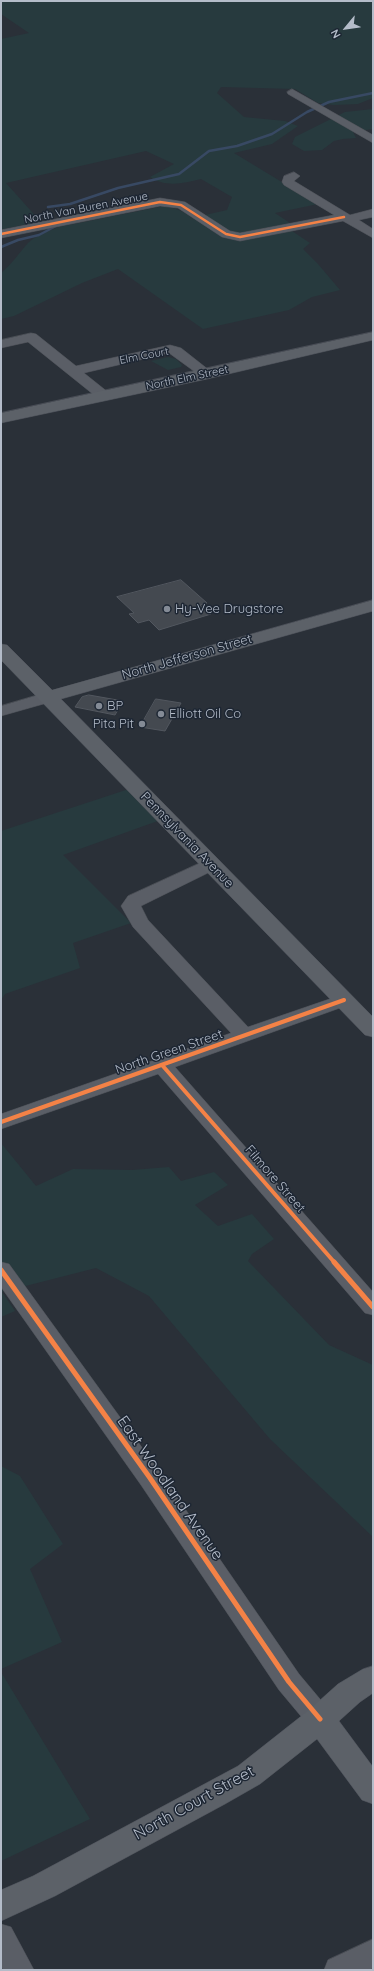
<!DOCTYPE html>
<style>
body{margin:0}
#map{position:relative;width:374px;height:1971px;overflow:hidden;background:#2a3038;font-family:Quicksand,sans-serif}
canvas{display:block}
.frame{position:absolute;inset:0;border:2px solid #b4bcc9;pointer-events:none}
.north{position:absolute;left:326px;top:8px;width:40px;height:40px;-webkit-text-stroke:3px #1d2633;paint-order:stroke;rotate:241deg;font-size:11px;font-weight:700;line-height:16px;text-align:center;color:#b4bcc9}
.north::after{content:'';display:block;margin:auto;width:14px;height:18px;background:#b4bcc9;clip-path:polygon(50% 0,100% 100%,50% 72%,0 100%)}
</style>
<div id="map">
<canvas width="374" height="1971"></canvas>
<div class="frame"></div>
<div class="north">N</div>
</div>
<script>
const g = document.querySelector('canvas').getContext('2d');
g.lineJoin = 'round';
function fillPath(path, color) {
  g.fillStyle = color;
  g.fill(path, 'evenodd');
}
function strokePath(path, color, width, dash) {
  g.strokeStyle = color;
  g.lineWidth = width;
  g.lineCap = dash ? 'butt' : 'round';
  g.setLineDash(dash || []);
  g.stroke(path);
}
function write(font, color, halo, rows, align = 'center') {
  g.font = font + ' Quicksand,sans-serif';
  g.lineWidth = 3;
  g.setLineDash([]);
  g.textBaseline = 'middle';
  g.strokeStyle = halo;
  g.fillStyle = color;
  for (const [text, x, y, turn = 0] of rows) {
    g.save();
    g.translate(x, y);
    g.rotate((+turn || 0) * Math.PI / 180);
    g.textAlign = isNaN(turn) ? turn : align;
    if (halo) g.strokeText(text, 0, 0);
    g.fillText(text, 0, 0);
    g.restore();
  }
}
fillPath(new Path2D(`
 M8,1H373V98L358,104L334,105L318,103L295,89L221,87L217,93L244,117L285,121L298,126L272,144L234,153L318,204L275,213L293,225L286,227L310,243L303,249L318,264L340,290L312,297L289,310L203,329L118,269L82,283L14,316L1,319V273C12,264 19,253 28,243C35,236 49,231 59,227L159,207C173,206 181,210 192,218L227,210L232,197L201,179C183,183 167,188 150,177L174,164L146,151L6,183L40,221L1,230V39L29,33L1,14V2Z
 M373,109V129L353,132L356,138L343,139L334,141L322,150L304,151L292,144L295,137L345,112Z
 M168,357L176,359L182,365L181,367L168,370L151,361Z
 M135,787L166,818L63,855L131,923L73,943L80,968L5,994L1,1000V831Z
 M1,1143L36,1186L73,1169L132,1170L169,1167L181,1181L214,1172L228,1185L195,1205L218,1226L252,1214L274,1239L252,1254L248,1261L329,1345L373,1365V1537L270,1439L149,1296L96,1268L2,1292L15,1311L1,1317Z
 M1,1466L20,1476L63,1544L30,1569L62,1642L1,1669Z
 M1,1672L90,1819L1,1861Z`), '#273a3e');
strokePath(new Path2D(`
 M48,207L70,204L118,188L179,174L209,151L237,146L272,134L307,112L329,102L373,93
 M1,247L18,240L39,235L56,226`), '#384963', 2.5);
const building = new Path2D(`
 M181,580L207,603L200,605L211,614L159,630L149,620L138,623L129,614L134,613L117,597Z
 M89,695L123,701L115,715L75,707L82,697Z
 M156,699L181,703L165,731L140,727Z`);
fillPath(building, '#444950');
strokePath(building, '#52575f', 1);
const minor = new Path2D(`
 M292,89L373,135V143L288,94L287,92Z
 M294,172L300,176L294,181L350,215L373,209V217L359,220L373,229V238L343,221L240,241L222,237L178,208L160,206L1,238V230L160,198L185,202L230,231L240,233L334,215L284,185L282,182L284,176Z
 M31,333L36,334L76,366L170,345L181,348L214,374L212,377H202L169,353L84,373L109,393L111,396L109,399H99L28,342L1,348V340Z
 M48,692L54,693L57,697L54,701L1,716V706Z
 M211,858L218,860L220,864L218,868L141,906L148,920L248,1027L344,994L351,996L354,1000L351,1004L175,1067L373,1292V1315L365,1313L158,1074L1,1129V1114L231,1033L133,927L121,906L128,896Z
 M1,1262L9,1264L159,1471L299,1674L330,1711L334,1719L330,1727L320,1731L310,1727L279,1690L141,1485L1,1287Z
 M1,1924L11,1927L34,1970H3L1,1966Z
 M373,1939V1968L369,1970H324L328,1960Z`);
const major = new Path2D(`
 M373,332V340L207,379L1,423V413Z
 M373,600V611L61,699L373,1017V1037L365,1035L1,660V644L7,645L52,690Z
 M373,1666V1693L360,1702L339,1721L373,1767V1804L362,1800L317,1739L260,1784L225,1804L55,1896L1,1921V1890L33,1876L238,1766L309,1710L338,1684L363,1669Z`);
strokePath(minor, '#484c53', 1);
strokePath(major, '#484c55', 1);
fillPath(minor, '#5a5e66');
fillPath(major, '#5c6168');
strokePath(new Path2D(`
 M1,234L160,202L181,205L226,234L240,237L344,217`), '#f48246', 2.5);
strokePath(new Path2D(`
 M162,1065L335,1263
 M1,1122L344,1000`), '#f48246', 4);
strokePath(new Path2D(`
 M334,1262L373,1307
 M1,1270L150,1478L289,1682L320,1719`), '#f48246', 5);
for (const [x, y, r, color] of [
 [167,609,4,"#848b96"],
 [99,706,4,"#848b96"],
 [161,714,4,"#848b96"],
 [142,724,4,"#848b96"]
]) {
  const dot = new Path2D();
  dot.arc(x, y, r, 0, 2 * Math.PI);
  g.fillStyle = color;
  g.fill(dot);
  strokePath(dot, '#1d2633', 1.5);
}
write('11px', '#b4bcc9', '#1d2633', [
 ["North Van Buren Avenue",86,208,-11],
 ["Elm Court",144,356,-11],
 ["North Elm Street",187,378,-12]
]);
write('13px', '#b4bcc9', '#1d2633', [
 ["Hy-Vee Drugstore",175,609],
 ["BP",107,706],
 ["Elliott Oil Co",169,714],
 ["Pita Pit",134,724,"right"]
], 'left');
write('13px', '#b4bcc9', '#1d2633', [
 ["North Jefferson Street",187,657,-16],
 ["Pennsylvania Avenue",187,840,46],
 ["North Green Street",169,1052,-19],
 ["Filmore Street",275,1179,49]
]);
write('16px', '#b4bcc9', '#1d2633', [
 ["East Woodland Avenue",170,1488,55],
 ["North Court Street",194,1803,-29]
]);
</script>
